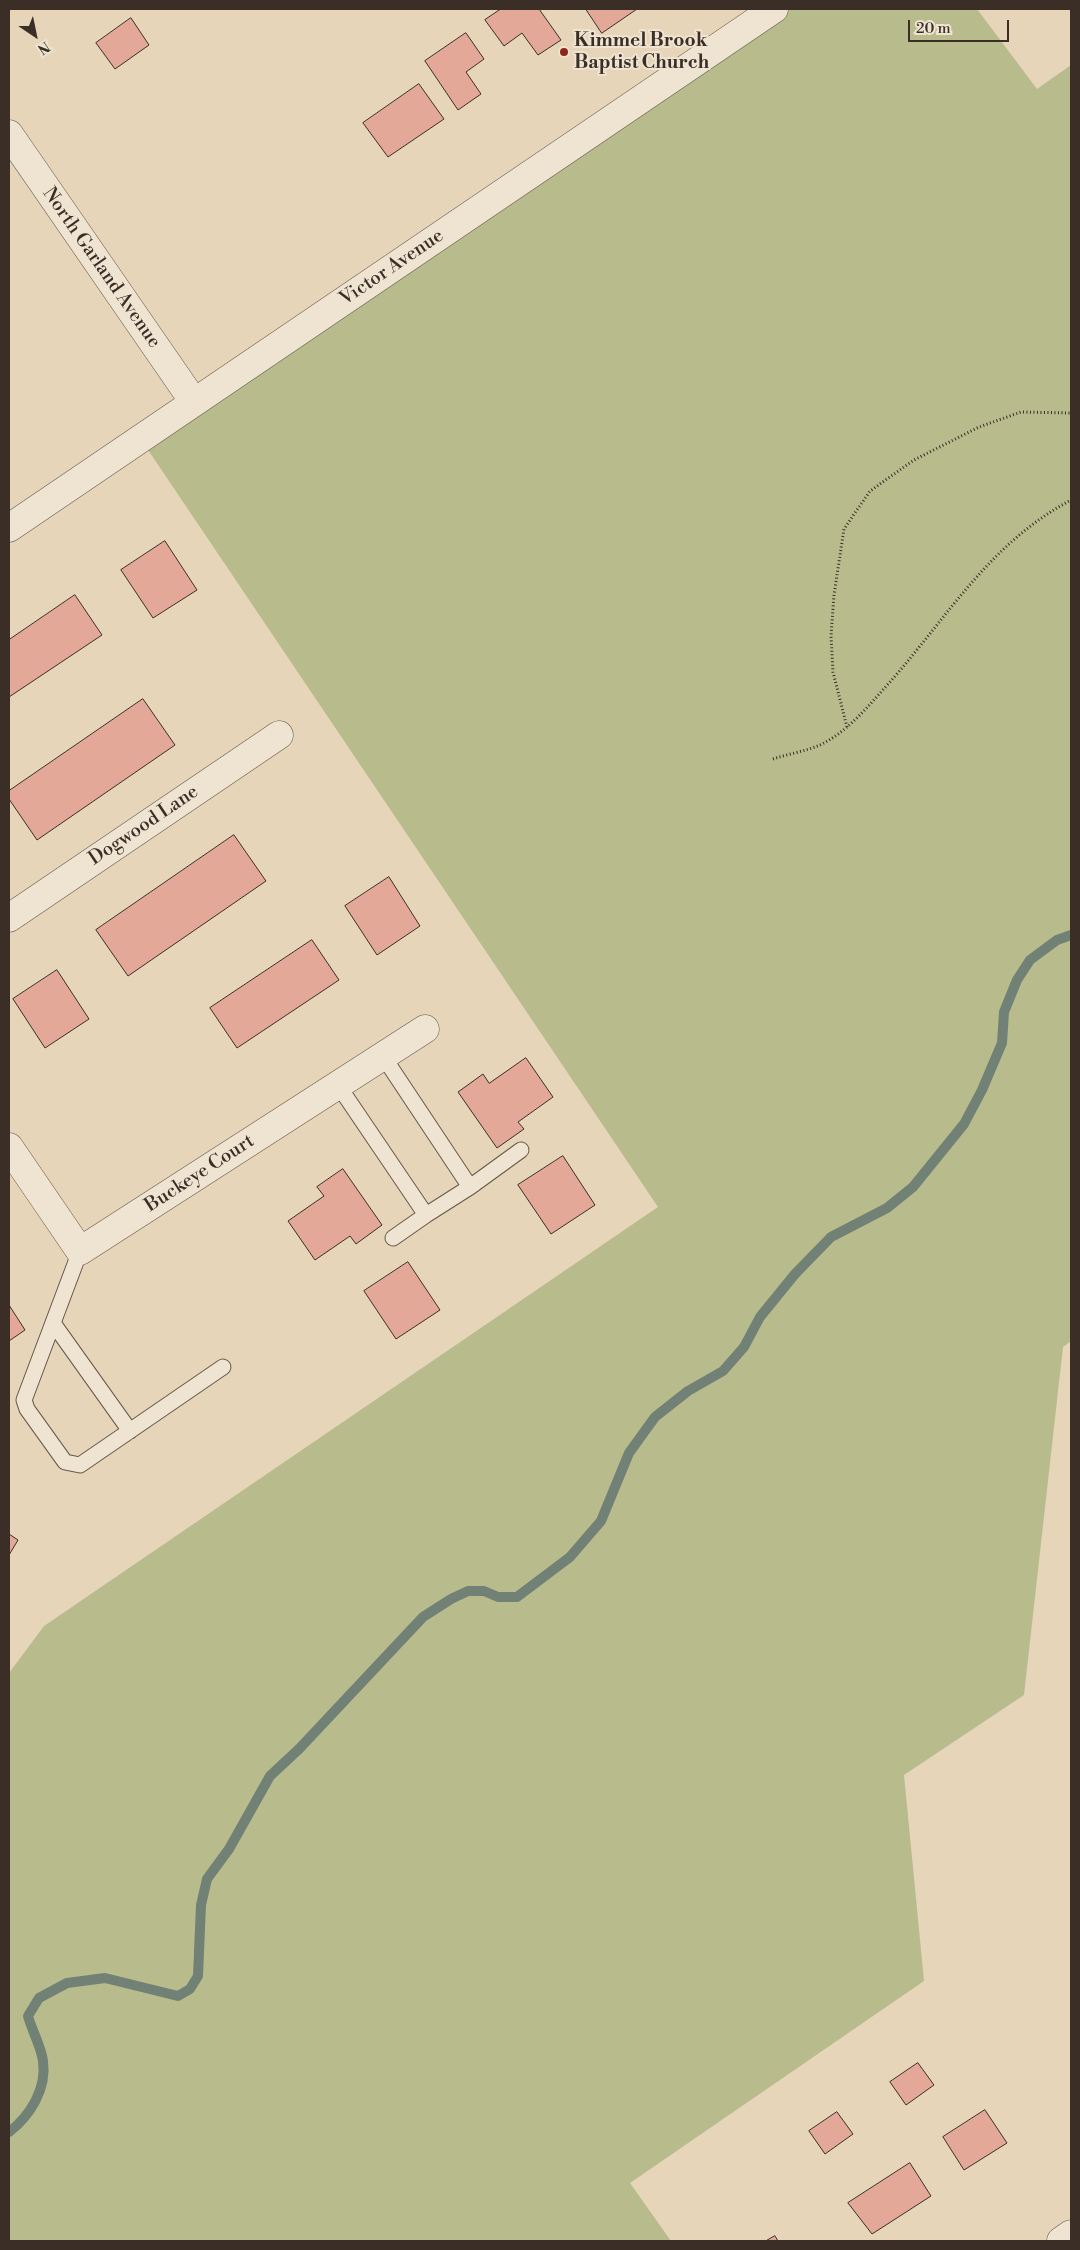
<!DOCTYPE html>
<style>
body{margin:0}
#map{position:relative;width:1080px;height:2250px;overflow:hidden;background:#e6d5b8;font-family:"Libre Bodoni",serif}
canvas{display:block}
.frame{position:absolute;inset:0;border:10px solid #3a2e27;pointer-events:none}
.north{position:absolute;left:10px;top:10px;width:50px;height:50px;-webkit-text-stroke:4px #efe4d1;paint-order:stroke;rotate:146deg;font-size:14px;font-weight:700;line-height:20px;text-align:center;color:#3a2e27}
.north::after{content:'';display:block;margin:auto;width:18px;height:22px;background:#3a2e27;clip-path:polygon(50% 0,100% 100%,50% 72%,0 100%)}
.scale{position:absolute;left:908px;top:20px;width:101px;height:22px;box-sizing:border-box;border:2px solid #3a2e27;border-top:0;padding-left:6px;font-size:15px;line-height:18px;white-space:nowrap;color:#3a2e27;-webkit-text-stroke:4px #efe4d1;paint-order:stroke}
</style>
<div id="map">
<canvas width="1080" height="2250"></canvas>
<div class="frame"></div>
<div class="north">N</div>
<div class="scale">20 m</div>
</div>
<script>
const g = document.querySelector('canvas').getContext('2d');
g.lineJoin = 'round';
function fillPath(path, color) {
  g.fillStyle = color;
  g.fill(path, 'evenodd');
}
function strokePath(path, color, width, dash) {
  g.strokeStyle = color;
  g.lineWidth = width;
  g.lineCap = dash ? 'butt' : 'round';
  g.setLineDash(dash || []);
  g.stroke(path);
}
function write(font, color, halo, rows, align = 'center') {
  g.font = font + ' "Libre Bodoni",serif';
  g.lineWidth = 4;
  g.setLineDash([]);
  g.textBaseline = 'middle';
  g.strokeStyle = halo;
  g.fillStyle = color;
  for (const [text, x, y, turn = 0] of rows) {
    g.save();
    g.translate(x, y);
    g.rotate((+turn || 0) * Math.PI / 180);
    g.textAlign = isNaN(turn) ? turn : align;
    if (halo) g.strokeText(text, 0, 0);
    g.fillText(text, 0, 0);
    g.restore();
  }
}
fillPath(new Path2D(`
 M774,9H977L1037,89L1071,65V1341L1063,1347L1024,1695L904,1775L924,1981L630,2183L671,2241H9V1673L44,1626L658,1207L140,438Z`), '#b8bc8d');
strokePath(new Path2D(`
 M9,2132C30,2116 47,2089 43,2061C41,2046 32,2031 28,2016L39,1998L67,1983L105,1978L178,1996L190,1989L198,1976L201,1905L207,1879L229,1849L270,1776L299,1749L423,1617L451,1599L468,1591H484L498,1597H517L570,1557L601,1521L629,1453L655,1417L688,1391L723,1371L744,1347L760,1317L795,1274L831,1237L887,1208L913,1187L964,1124L982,1090L1002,1043L1004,1012L1017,980L1030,960L1057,940L1071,935`), '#728176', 10);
const building = new Path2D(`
 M501,9H539L561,40L538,55L522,33L504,46L485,20Z
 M586,9H637L602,33Z
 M131,18L149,45L115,69L96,43Z
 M466,33L484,59L466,72L481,94L458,110L425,61Z
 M419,84L444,119L388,157L363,123Z
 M165,541L197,590L153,618L121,570Z
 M75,595L102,635L9,697V640Z
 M143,699L175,745L37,840L9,799V791Z
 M234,835L266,881L128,976L96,930Z
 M389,877L420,926L377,955L345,906Z
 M312,940L339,980L237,1048L210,1008Z
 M57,970L89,1019L45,1048L13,999Z
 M526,1058L553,1097L518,1122L524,1129L497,1148L458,1092L483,1074L489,1083Z
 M563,1156L595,1205L551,1234L518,1185Z
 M343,1169L382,1225L356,1244L350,1236L315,1260L288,1221L324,1196L317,1187Z
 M408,1262L440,1310L396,1339L364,1291Z
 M9,1305L25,1330L9,1341Z
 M9,1534L18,1540L9,1555Z
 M918,2063L934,2085L906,2105L890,2082Z
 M985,2110L1007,2143L964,2170L943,2137Z
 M837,2112L853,2134L825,2154L809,2131Z
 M910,2163L931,2196L872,2234L848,2203Z
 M775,2236L778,2241H766Z`);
fillPath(building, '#e4a899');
strokePath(building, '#3a2e27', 1);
const service = new Path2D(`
 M338,1085L426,1215L470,1187L383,1056
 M470,1187L521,1150
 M393,1238L426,1215
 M80,1251L24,1400L27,1409L65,1462L80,1465L223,1367
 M53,1323L130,1431`);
const minor = new Path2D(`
 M9,134L194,402
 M9,528L774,9
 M9,918L279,735
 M9,1147L80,1251L425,1029
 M1061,2241L1071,2234`);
strokePath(service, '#65584b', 17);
strokePath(minor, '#65584b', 29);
strokePath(new Path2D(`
 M847,727L833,672L831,636L834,595L844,529L870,491L914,460L979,427L1021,412L1071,413
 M773,759C788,754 806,751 820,745C849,731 869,705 890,682C949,615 990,543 1071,500`), '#3a2e27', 3, [1, 2.5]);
strokePath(service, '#efe4d1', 15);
strokePath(minor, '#efe4d1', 28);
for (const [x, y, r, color] of [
 [564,52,5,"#8f2418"]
]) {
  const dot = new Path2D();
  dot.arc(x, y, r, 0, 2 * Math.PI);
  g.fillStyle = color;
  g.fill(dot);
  strokePath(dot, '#efe4d1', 2);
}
write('bold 19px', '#3a2e27', '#efe4d1', [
 ["Kimmel Brook",574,41],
 ["Baptist Church",574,63]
], 'left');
write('19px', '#3a2e27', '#efe4d1', [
 ["North Garland Avenue",101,268,55],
 ["Victor Avenue",392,268,-34],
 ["Dogwood Lane",144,826,-34],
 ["Buckeye Court",200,1174,-33]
]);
</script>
